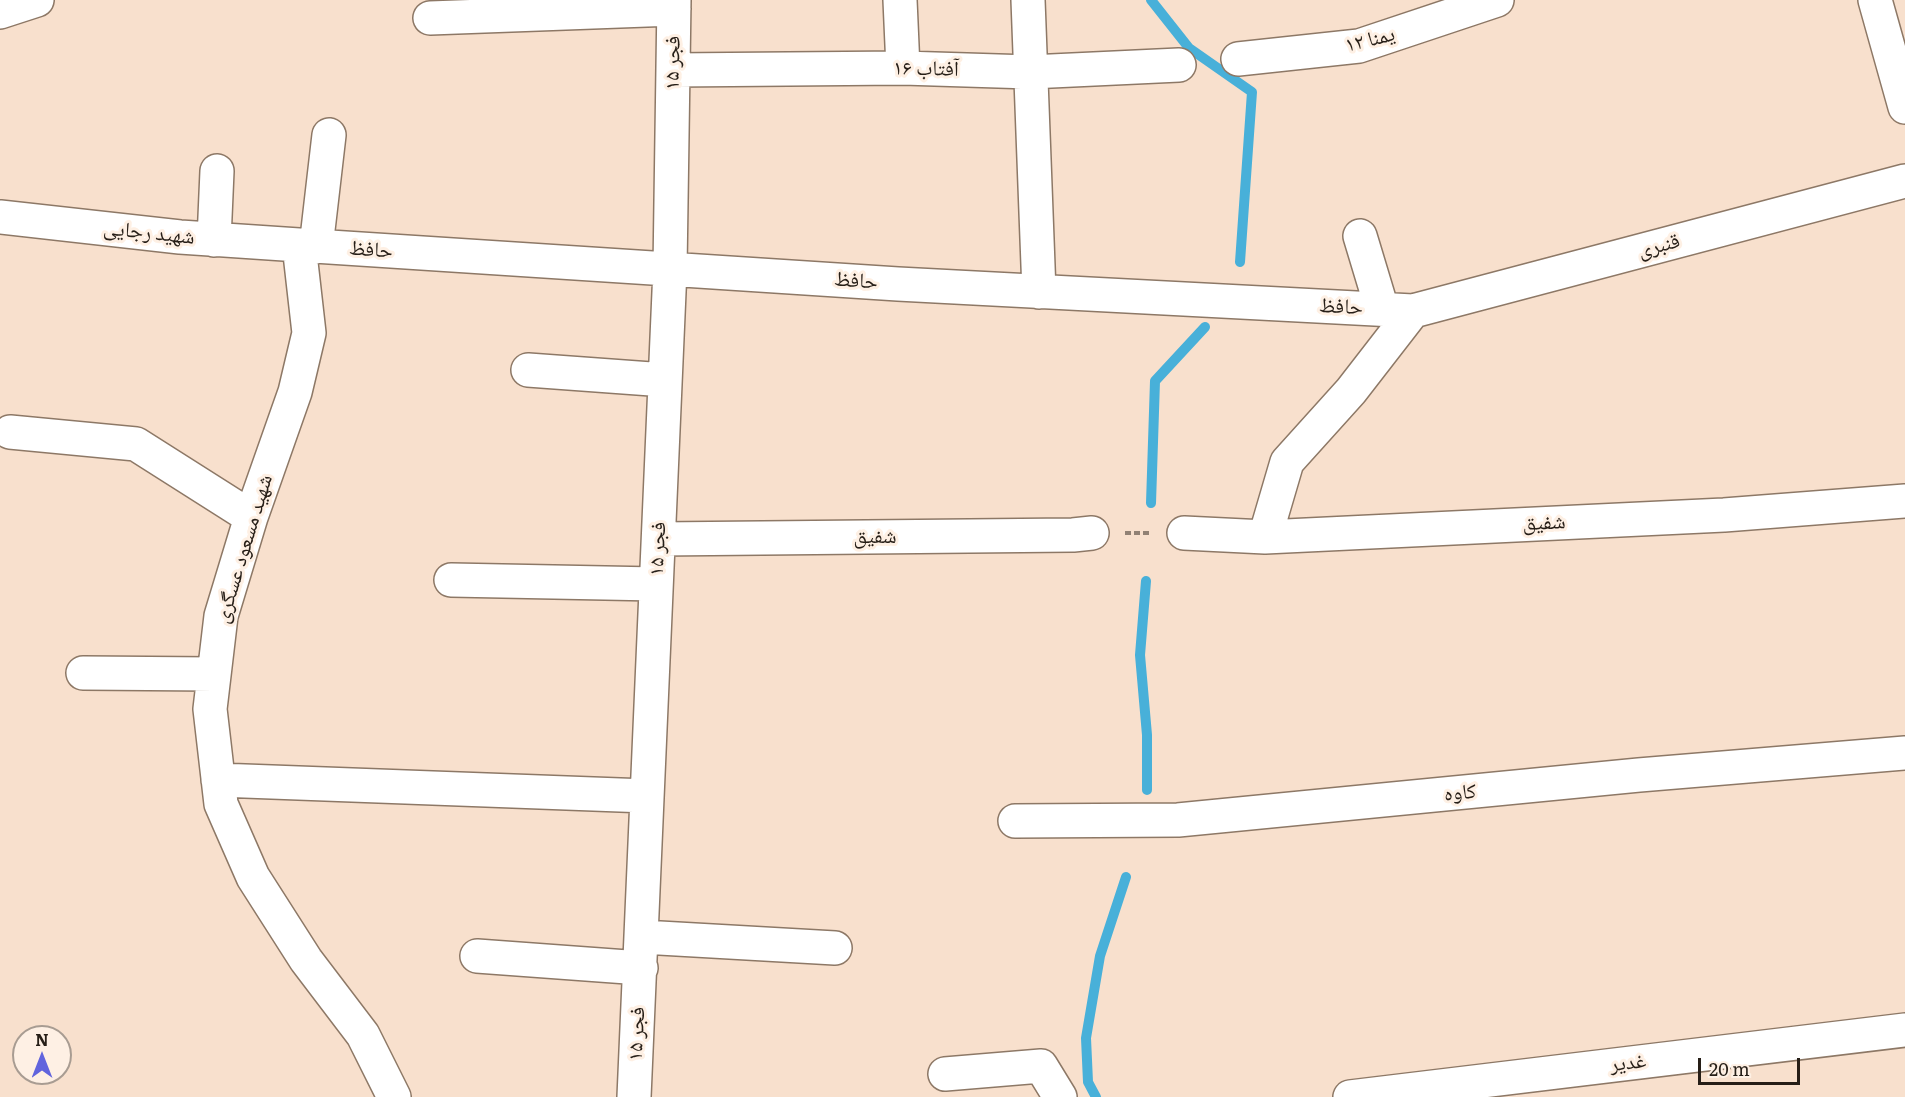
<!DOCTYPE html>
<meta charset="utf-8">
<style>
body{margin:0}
#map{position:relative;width:1905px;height:1097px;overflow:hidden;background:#f8e0cd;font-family:Literata,serif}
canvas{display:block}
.north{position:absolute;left:12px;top:1025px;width:60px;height:60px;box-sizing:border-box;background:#fef0e4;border:2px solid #a89c92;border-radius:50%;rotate:0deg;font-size:16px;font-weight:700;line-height:24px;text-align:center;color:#261e17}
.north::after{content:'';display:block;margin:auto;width:21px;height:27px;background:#6164dd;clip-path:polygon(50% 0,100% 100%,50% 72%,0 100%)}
.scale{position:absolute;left:1698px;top:1058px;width:102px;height:27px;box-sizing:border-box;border:3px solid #261e17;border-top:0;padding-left:8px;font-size:18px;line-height:21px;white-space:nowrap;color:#261e17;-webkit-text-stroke:4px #fef0e4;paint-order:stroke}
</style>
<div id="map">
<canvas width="1905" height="1097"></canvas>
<div class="north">N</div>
<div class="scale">20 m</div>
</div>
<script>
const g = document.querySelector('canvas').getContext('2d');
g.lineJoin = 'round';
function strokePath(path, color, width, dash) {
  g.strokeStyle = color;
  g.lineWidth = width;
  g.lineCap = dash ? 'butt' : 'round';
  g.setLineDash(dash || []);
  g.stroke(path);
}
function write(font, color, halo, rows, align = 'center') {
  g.font = font + ' Literata,"Noto Naskh Arabic",serif';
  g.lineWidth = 6;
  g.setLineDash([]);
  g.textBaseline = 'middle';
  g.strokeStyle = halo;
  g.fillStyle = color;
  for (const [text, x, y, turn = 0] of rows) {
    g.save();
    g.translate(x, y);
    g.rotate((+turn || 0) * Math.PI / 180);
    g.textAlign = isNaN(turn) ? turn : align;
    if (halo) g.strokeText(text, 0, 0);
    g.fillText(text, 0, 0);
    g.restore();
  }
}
strokePath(new Path2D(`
 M1151,0L1189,48L1252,92L1240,262
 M1151,503L1155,381L1205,327
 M1146,581L1140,655L1147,735V790
 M1096,1097L1088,1082L1086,1038L1100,956L1126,877`), '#48b0d9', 10);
const minor = new Path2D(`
 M900,0L903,68
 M1028,0L1039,292
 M1875,0L1905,107
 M0,12L37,0
 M430,18L674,9
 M1238,59L1359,46L1497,0
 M673,70L903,68L1030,72L1179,65
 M0,217L180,237L299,245L898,284L1413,311L1905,181
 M1360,236L1382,309
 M214,240L217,171
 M299,245L309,333L295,392L251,517L221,616L210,709L221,804L253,877L306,960L363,1035L394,1097
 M316,247L329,135
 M528,370L665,380
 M10,432L136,444L251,517
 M1184,533L1265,537L1724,515L1905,501
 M1265,537L1287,462L1351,391L1413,311
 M659,539L1073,535L1092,533
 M451,580L656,584
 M83,673L214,674
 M218,780L647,796
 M1015,821L1178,820L1639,775L1905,753
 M642,937L835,948
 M477,956L641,968
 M945,1074L1041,1066L1060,1097
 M634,1097L670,269L674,0
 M1350,1097L1905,1030`);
strokePath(minor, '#8d7866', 36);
strokePath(new Path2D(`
 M1125,533H1151`), '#918174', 4, [6, 3]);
strokePath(minor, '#fff', 33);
write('21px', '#261e17', '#fef0e4', [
 ["یمنا ۱۲",1370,40,-14],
 ["فجر ۱۵",673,63,-89],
 ["آفتاب ۱۶",926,69,1],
 ["شهید رجایی",149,233,6],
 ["قنبری",1659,246,-15],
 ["حافظ",371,250,4],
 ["حافظ",856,281,4],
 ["حافظ",1341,307,3],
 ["شفیق",1544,523,-2],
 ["شفیق",875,537],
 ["شهید مسعود عسگری",244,549,-73],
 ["فجر ۱۵",658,549,-87],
 ["کاوه",1460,793,-5],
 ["فجر ۱۵",637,1034,-87],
 ["غدیر",1628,1063,-7]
]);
</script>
